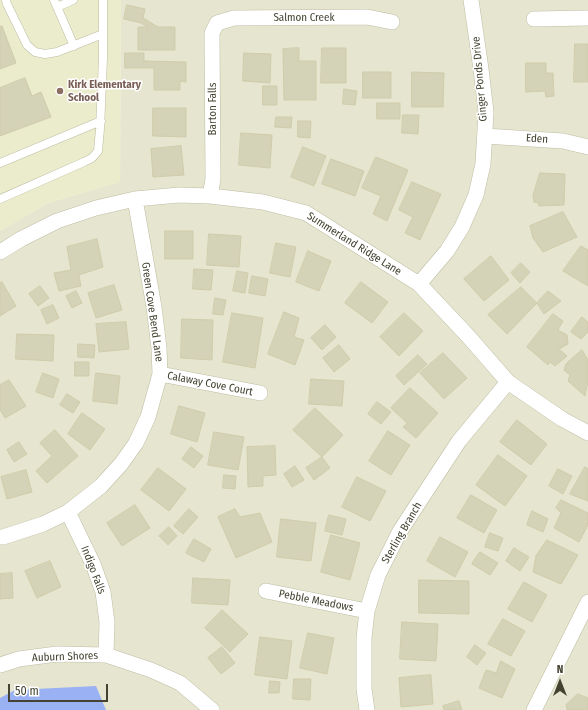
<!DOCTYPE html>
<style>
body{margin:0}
#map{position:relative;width:588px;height:710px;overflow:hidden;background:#f2f2e2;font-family:"Fira Sans Condensed",sans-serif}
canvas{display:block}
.north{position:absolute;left:540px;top:662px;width:40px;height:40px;-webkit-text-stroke:3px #fff;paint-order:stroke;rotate:0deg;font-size:11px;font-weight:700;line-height:16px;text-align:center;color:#444332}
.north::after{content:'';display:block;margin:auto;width:14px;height:18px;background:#444332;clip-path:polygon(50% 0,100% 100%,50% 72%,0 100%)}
.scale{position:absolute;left:8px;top:684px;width:100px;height:18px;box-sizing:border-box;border:2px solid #444332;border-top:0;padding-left:5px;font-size:12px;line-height:14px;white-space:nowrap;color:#444332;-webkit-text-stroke:3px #fff;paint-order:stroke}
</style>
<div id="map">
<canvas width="588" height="710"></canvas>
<div class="north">N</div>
<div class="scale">50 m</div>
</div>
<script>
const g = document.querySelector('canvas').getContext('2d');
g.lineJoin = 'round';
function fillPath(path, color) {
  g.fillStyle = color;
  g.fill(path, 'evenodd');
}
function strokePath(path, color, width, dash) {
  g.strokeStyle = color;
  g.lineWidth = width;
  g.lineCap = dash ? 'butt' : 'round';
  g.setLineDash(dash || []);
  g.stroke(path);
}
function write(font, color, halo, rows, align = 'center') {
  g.font = font + ' "Fira Sans Condensed",sans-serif';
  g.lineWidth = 3;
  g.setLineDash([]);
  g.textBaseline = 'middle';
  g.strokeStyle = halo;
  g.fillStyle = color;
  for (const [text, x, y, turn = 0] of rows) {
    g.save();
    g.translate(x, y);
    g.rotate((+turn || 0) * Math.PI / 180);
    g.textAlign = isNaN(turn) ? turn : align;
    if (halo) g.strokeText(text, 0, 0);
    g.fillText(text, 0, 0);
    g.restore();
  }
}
fillPath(new Path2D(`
 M121,0H588V710H0V231L48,203L120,182Z`), '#e6e6d0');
fillPath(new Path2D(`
 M0,0H121L120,182L48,203L0,231Z`), '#eaeccb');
fillPath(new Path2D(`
 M96,686L106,710H0V698L15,690Z`), '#9ab1f3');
const building = new Path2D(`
 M127,5L145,9L143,18L158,27H175V50H138V27H148L141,23L124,19Z
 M2,26L16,63L0,69V27Z
 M575,44H588V82H574Z
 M299,48V61H316V100H284L283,49Z
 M322,48H346V83H321Z
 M125,53H144V61L186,62V82L180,81V90H154V68H125Z
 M244,53L271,54L270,83L243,81Z
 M526,63H546V73H553L554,96L546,97L545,91L526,92Z
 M363,72H391V98H363Z
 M412,72L444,73L443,107H412Z
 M25,78L32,96L41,92L51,117L0,136V88Z
 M263,86H277V105H263Z
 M344,89L357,91L355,105L343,104Z
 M377,103H400V119H377Z
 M153,108H186V137L153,136Z
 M403,115H419L418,134L402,133Z
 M276,117H292L291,128L275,127Z
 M298,121H311L310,138L298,137Z
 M241,133L272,135L270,168L239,165Z
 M181,146L184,175L153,177L151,149Z
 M303,147L326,156L314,186L291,177Z
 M376,157L408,170L387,221L373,214L381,196L362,188Z
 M331,159L364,171L355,196L322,184Z
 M540,173L565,174L564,205L539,206L538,203L534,202L533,196Z
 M412,182L441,194L420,240L405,233L413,217L399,210Z
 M563,212L577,237L543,252L533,238L530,226Z
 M165,231H193V259H165Z
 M209,234L241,236L239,267L207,265Z
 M97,239L103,267L79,275L81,286L59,291L54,273L71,270L67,247Z
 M276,243L296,247L290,277L270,273Z
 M581,246L588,250V286L563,271Z
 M308,251L331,261L319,291L296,282Z
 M491,256L509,280L484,301L464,279Z
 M521,263L530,272L520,283L511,273Z
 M194,269L213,270L211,290L193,289Z
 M237,271L248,273L245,293L233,291Z
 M252,276L268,279L265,296L249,293Z
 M2,282L16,306L0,316V283Z
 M361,282L388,302L372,323L345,303Z
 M114,285L122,310L96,318L88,293Z
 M40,286L49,298L38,306L29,294Z
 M521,287L537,303L507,334L488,315Z
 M76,291L82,303L72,308L66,296Z
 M548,291L561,301L544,314L537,303Z
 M215,298L226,300L223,315L213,314Z
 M53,305L59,318L47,324L41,310Z
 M284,312L299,318L294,337L304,340L295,365L268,354Z
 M232,313L263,318L255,368L223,362Z
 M404,313L423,331L399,356L380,337Z
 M553,314L563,321L558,330L567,335L568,344L559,349L567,356L555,366L550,362L548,365L527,347Z
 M582,317L588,322V332L581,339L571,332Z
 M182,319L213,320L212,360L181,358Z
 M126,322L129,349L99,352L96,324Z
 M325,325L336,337L322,350L311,338Z
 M17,334L54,335L53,361L16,359Z
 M78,344L95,345L94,358L78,357Z
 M339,345L350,359L334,372L323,358Z
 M582,350L588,360V385H587L585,396L568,381L570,375L564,370L566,364Z
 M443,353L467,378L444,399L420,373Z
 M418,355L427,364L404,385L396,376Z
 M75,362H89V376H75Z
 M43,373L59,379L53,398L36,392Z
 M96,373L120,376L117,404L93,401Z
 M311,379L344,381L342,406L309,404Z
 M9,380L26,406L5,418L0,410V385Z
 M410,388L438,413L416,438L403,427L407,423L391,408Z
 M67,394L80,402L73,413L60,405Z
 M377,402L391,412L381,424L368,414Z
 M179,406L205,413L197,442L171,434Z
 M315,408L343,435L322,457L293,430Z
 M82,413L105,429L90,450L68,434Z
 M517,420L547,444L531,465L500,442Z
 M55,430L78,456L47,483L36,471L52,456L40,443Z
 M388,431L410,445L391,475L369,461Z
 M214,432L244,437L238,470L208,465Z
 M19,442L27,454L14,462L7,450Z
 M275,446L276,475L263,476V486L248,487L247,447Z
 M191,447L203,456L194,468L182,459Z
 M498,455L527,476L505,506L476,485Z
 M322,457L330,468L314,480L306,468Z
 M295,466L304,480L292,487L284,474Z
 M585,467L588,469V501L570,494Z
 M158,468L186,489L169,511L141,490Z
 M558,469L572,476L563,494L549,486Z
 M26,470L32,492L7,499L1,477Z
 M224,475L236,476L235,489L223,488Z
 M357,477L386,491L370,521L342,507Z
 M471,495L497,510L484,533L457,518Z
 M561,500L588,513V525L579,542L554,528L561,513L556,508Z
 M135,505L150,528L122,546L107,523Z
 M189,509L198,517L183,534L174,526Z
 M235,509L240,517L260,513L272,542L236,558L218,517Z
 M532,511L548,519L543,532L527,525Z
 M329,515L346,519L342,535L325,531Z
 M281,519L316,523L311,561L277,557Z
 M169,527L177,536L168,545L159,536Z
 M490,533L503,538L498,551L485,547Z
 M331,535L360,543L350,580L321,572Z
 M440,537L468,552L455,577L427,561Z
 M194,539L211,549L204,562L186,553Z
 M547,540L578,555L561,584L533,572L536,556Z
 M514,548L529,557L520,571L506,561Z
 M480,552L498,563L490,575L472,564Z
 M50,561L61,587L37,598L25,571Z
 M12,573L13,598L0,599V574Z
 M193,578L230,580L228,605L192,603Z
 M419,580L469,581V614L419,613Z
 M524,582L547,595L532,622L508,609Z
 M222,610L248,634L230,652L205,628Z
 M503,619L525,631L511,656L488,644Z
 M402,622L438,624L436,661L400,659Z
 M308,633L334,638L327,674L300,668Z
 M260,637L292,641L287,679L255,675Z
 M475,645L486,653L477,665L467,657Z
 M222,647L235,663L221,674L208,658Z
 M501,661L515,669L502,698L479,688L486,670L496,673Z
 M431,675L433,704L401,707L399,678Z
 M294,679H311L310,700L293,699Z
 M270,681L280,682L279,693H269Z
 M578,694L588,698V710H567L566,705Z
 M459,701L462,710H444L443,706Z`);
fillPath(building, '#d4d2b7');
strokePath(building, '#cfcdaa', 1);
const service = new Path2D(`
 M6,0L7,4L27,45L35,52L45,54L57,52L103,34
 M54,0L74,46
 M57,7L73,0
 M0,163L101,121
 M0,199L84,162L92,158L98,151L100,129L103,58V0`);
const minor = new Path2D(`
 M534,19L588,18
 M485,136L563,141L588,147
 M210,196L213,179L212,33L217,23L234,18L367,17L392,22
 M0,252L21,239L57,221L96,208L135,199L179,195L210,196L263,202L306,213L419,284L468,336L508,382L562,419L588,433
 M419,284L447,251L462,227L476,195L483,164L486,112L481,69L471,0
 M160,374L260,393
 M68,512L93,564L103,592L107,622L106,655
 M0,537H3L43,524L68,512L101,486L121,464L136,443L148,417L160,374L159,348L154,307L135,199
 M266,591L367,611
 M0,665L19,659L57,654L106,655L151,670L180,683L212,710
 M367,710L364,689V638L367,611L378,575L400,531L459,441L508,382
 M534,710L588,602`);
strokePath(service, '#bebda4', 9);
strokePath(minor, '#bebda4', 16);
strokePath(service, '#fff', 8);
strokePath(minor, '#fff', 15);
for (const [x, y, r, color] of [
 [60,91,4,"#8d6e63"]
]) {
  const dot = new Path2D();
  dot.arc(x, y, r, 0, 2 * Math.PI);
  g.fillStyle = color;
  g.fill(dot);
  strokePath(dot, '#fff', 1.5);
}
write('11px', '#444332', '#fff', [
 ["Salmon Creek",304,18],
 ["Ginger Ponds Drive",480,79,-95],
 ["Barton Falls",213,109,-90],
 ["Eden",537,139,4],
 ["Summerland Ridge Lane",354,244,32],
 ["Green Cove Bend Lane",152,312,82],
 ["Calaway Cove Court",210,384,11],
 ["Sterling Branch",402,533,-60],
 ["Indigo Falls",93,570,69],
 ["Pebble Meadows",316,601,11],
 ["Auburn Shores",65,657,-2]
]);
write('bold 11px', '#785e54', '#fff', [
 ["Kirk Elementary",68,85],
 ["School",68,98]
], 'left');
</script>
